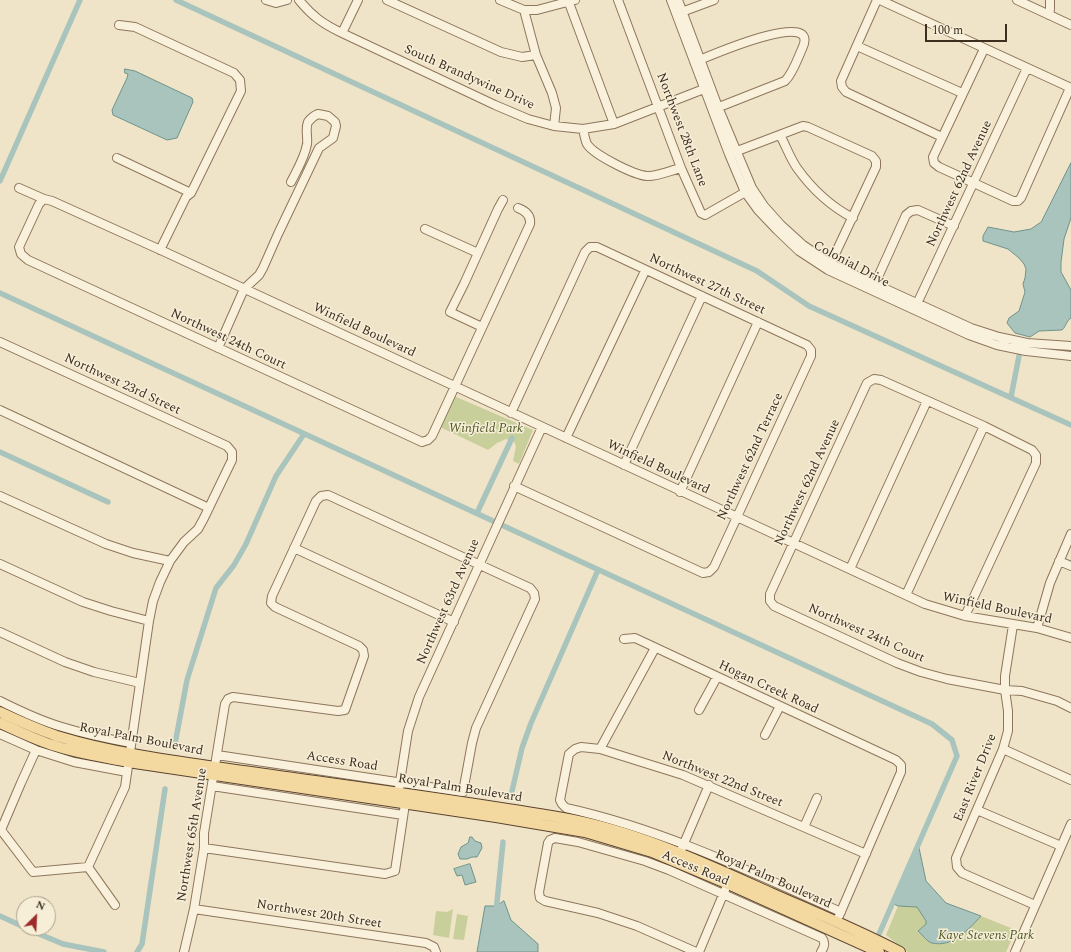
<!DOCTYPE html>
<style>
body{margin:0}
#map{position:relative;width:1071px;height:952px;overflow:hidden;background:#f0e4c8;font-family:Spectral,serif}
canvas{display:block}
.north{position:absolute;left:16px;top:896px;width:40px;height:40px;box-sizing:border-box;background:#f7eed8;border:1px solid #ada18e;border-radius:50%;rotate:24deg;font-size:11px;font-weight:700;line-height:16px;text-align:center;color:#3d2e20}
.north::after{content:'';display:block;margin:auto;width:14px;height:18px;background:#9e2a2b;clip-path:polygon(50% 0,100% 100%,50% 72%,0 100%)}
.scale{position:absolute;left:925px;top:24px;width:82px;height:18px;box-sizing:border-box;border:2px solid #3d2e20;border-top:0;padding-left:5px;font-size:12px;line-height:14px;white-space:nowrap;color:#3d2e20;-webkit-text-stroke:3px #f7eed8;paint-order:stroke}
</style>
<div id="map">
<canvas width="1071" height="952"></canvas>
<div class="north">N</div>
<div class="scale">100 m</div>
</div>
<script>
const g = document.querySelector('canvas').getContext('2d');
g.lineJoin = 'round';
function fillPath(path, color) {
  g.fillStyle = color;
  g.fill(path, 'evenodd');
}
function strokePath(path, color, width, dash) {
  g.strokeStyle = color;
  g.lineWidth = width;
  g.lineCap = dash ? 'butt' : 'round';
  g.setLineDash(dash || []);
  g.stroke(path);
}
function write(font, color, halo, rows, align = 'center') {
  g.font = font + ' Spectral,serif';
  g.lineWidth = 3;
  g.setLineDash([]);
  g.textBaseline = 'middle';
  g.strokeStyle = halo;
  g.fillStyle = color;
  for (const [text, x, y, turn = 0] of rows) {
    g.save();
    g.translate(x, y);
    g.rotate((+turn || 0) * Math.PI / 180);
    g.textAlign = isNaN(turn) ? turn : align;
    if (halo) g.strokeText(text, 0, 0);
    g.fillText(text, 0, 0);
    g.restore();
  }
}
fillPath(new Path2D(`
 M454,396L533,430L519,464L513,461L516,446L514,442L506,439L497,443L488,450L440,427Z
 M898,906L917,907L926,921V924L918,931C922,934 926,939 930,942C946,952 971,927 981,916L1016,930L1006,952H908L886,935Z
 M453,909L449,938L433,935L436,911L447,912Z
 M457,914L468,916L464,940L453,939Z`), '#c9cf9b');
const water = new Path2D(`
 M125,69L135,71L192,98L193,102L177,138L167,140L113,115L112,110L127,78L128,74L125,73Z
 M1071,163V218L1064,239L1061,262V272L1071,290V318C1066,321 1066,327 1062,330L1039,331L1030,337L1015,333L1007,323L1009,318L1019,311L1025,292L1023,284L1025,278L1026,269L1024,264L1019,258L1008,249L983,241V236L988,227L1014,232L1031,229L1041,222Z
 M470,837H472L475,841L481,843L482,848L477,857H472L467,859H460L458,854L461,847L468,843Z
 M918,843L926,881L946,903L981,916C969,929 952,948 932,943C927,942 922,934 918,931L926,924V921L917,907L898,906L892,903Z
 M470,864L476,882L465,885L462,875L457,876L454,869Z
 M504,901L511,920L538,944V952H477L485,906H496Z`);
fillPath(water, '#a9c4bc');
strokePath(water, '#6f938a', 1);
strokePath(new Path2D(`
 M176,0L757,271L809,306L1071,425
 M0,181L80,0
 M0,293L932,724L952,740L957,756L876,941
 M1011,397L1019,356
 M0,452L108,502
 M477,513L512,438
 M175,744L187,680L216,588L234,565L246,544L276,476L304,434
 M512,791L522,748L531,723L598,570
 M496,912L503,842
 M0,916L24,927
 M25,928L63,944L104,952
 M137,952L142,944L165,789`), '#a9c4bc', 5.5);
const minor = new Path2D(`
 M266,0L276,3L287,0
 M299,0C312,16 323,24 342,33L495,105L528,119L554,126L583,129L614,124L709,87
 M387,0L501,52L522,57L536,55
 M500,0L524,10H537L575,0
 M618,0L681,168L701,213L705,215L749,190
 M671,0L729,154L745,192L758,210L777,230L799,251L828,270L969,335L997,345L1026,351L1071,356
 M678,0L718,107L752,188L764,206L781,225L803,245L831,264L971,328L999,337L1027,343L1071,346
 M877,0L841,81L842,87L846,92L942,137
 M880,0L1071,88
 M1017,0L1071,25
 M569,3L614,124
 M524,10L536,55L552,93L556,108L554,126
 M679,13L714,0
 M1049,15L1050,9V0
 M119,25L135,27L234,73L240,80L241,91L191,193L186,197L160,250
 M342,33L358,0
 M857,46L962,93
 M984,49L933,157L934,163L939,167L1013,201H1018L1021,198L1070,88
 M697,61C707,57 823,6 802,49C797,60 793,73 785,81L714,109
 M583,129C584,133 585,140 587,144C594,155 634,175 647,176C656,177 672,170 681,168
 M780,135C786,146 790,158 797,168C812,189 830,206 853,218
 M732,153L803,126L808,127L872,156L876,161V167L829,267
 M117,158L191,193
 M19,188L44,199L52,201L165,252L925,604L965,616L1037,628L1071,638
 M44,199L39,204L19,247L21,254L28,260L422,442L428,440L432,436L530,224C531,216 526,211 518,208
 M425,229L478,253
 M873,288L906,215L911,211L918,210L954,226
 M915,308L1027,68
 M482,327L450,312L464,284L498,209L503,200
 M0,342L227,446L232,452V460L204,518L198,529L184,542L170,561L160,582L153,601L149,621L125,787L88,867L33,872L1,830L21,783L36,750
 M218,348L244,289L259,275L263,268L278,234L319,148L333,138L336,126L335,122L328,116L318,114C313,116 311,118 308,122C305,129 308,136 307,144C305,157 297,170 291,182
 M0,410L209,508
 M511,413L585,252L590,247H597L807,345L811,350V356L714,567L709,572L703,573L514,486
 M566,438L645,271
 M624,465L702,296
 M680,492L758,322
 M0,496L106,544L133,553L170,561
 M294,548L454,622
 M1059,561L1071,566
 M0,564L83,602L111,611L149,621
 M850,569L927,401
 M906,595L984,426
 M965,616L1036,463V455L1032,450L984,426L881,380L874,379L867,383L770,594V601L774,606L897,663L921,672L947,679L1005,690L1022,691L1057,701L1071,708
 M1013,625L1005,676V690L1008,711V731L1003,749L956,858L957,867L962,873L1035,905
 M1037,628L1050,583L1071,534
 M0,632L65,662L94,672L140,683
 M624,639L635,638L896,760L901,765V772L839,916
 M0,701C20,711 41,721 62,727C85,734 108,739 131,743
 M699,710L717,677
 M0,734L36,750L74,762L127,772
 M765,735L780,706
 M600,749L655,648
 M1003,749L1071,780
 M212,786L403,815
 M399,788L408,731L419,697L542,427
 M977,810L1061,846
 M804,827L817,798
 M204,848L385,874L395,871L405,804
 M682,848L709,785
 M88,867L115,905
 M194,909L426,943L434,947L436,952
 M841,912C751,872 662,829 566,808L562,804L560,800L569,754L575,749L581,747L600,749L683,775L866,854
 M184,952L194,909L204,848V833L225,704L228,699L233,697L338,711L345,710L364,656L363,650L359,646L275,607L271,603L272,596L316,501L321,496L328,495L530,588L534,593L535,599L476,728L472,743L463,792L217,755
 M696,952L637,926L598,913L545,901L540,898L539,892L548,843L550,840L555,838L578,842L645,861L669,870L822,938C826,943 824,947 821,952
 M699,952L725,890
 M1015,952L1071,824`);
const major = new Path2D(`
 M0,712C19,721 37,729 57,736C122,756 197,764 265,774C364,788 464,801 563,818C636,831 704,863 771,893C814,912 858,930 900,952
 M0,723C17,731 34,739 52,745C77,753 103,757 128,762L496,817L585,832L652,852L728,884L879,952`);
strokePath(minor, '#8d765c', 10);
strokePath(major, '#5b4430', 12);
strokePath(minor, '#faf1dc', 8);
strokePath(major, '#f3d9a0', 10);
write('13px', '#3d2e20', '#f7eed8', [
 ["South Brandywine Drive",469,78,24],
 ["Northwest 28th Lane",681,130,69],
 ["Northwest 62nd Avenue",960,184,-65],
 ["Colonial Drive",851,265,28],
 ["Northwest 27th Street",707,285,25],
 ["Winfield Boulevard",364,331,25],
 ["Northwest 24th Court",228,340,25],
 ["Northwest 23rd Street",122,385,25],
 ["Northwest 62nd Terrace",751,457,-65],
 ["Winfield Boulevard",658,468,25],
 ["Northwest 62nd Avenue",808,483,-65],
 ["Northwest 63rd Avenue",449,602,-66],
 ["Winfield Boulevard",997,609,12],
 ["Northwest 24th Court",866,634,24],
 ["Hogan Creek Road",768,688,25],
 ["Royal Palm Boulevard",141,740,11],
 ["Access Road",342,762,9],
 ["East River Drive",976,778,-68],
 ["Northwest 22nd Street",722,780,22],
 ["Royal Palm Boulevard",460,789,9],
 ["Northwest 65th Avenue",193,835,-81],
 ["Access Road",695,869,23],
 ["Royal Palm Boulevard",773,880,24],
 ["Northwest 20th Street",319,915,9]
]);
write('italic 13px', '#4d5a26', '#f7eed8', [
 ["Winfield Park",486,429],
 ["Kaye Stevens Park",986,936]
]);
</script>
